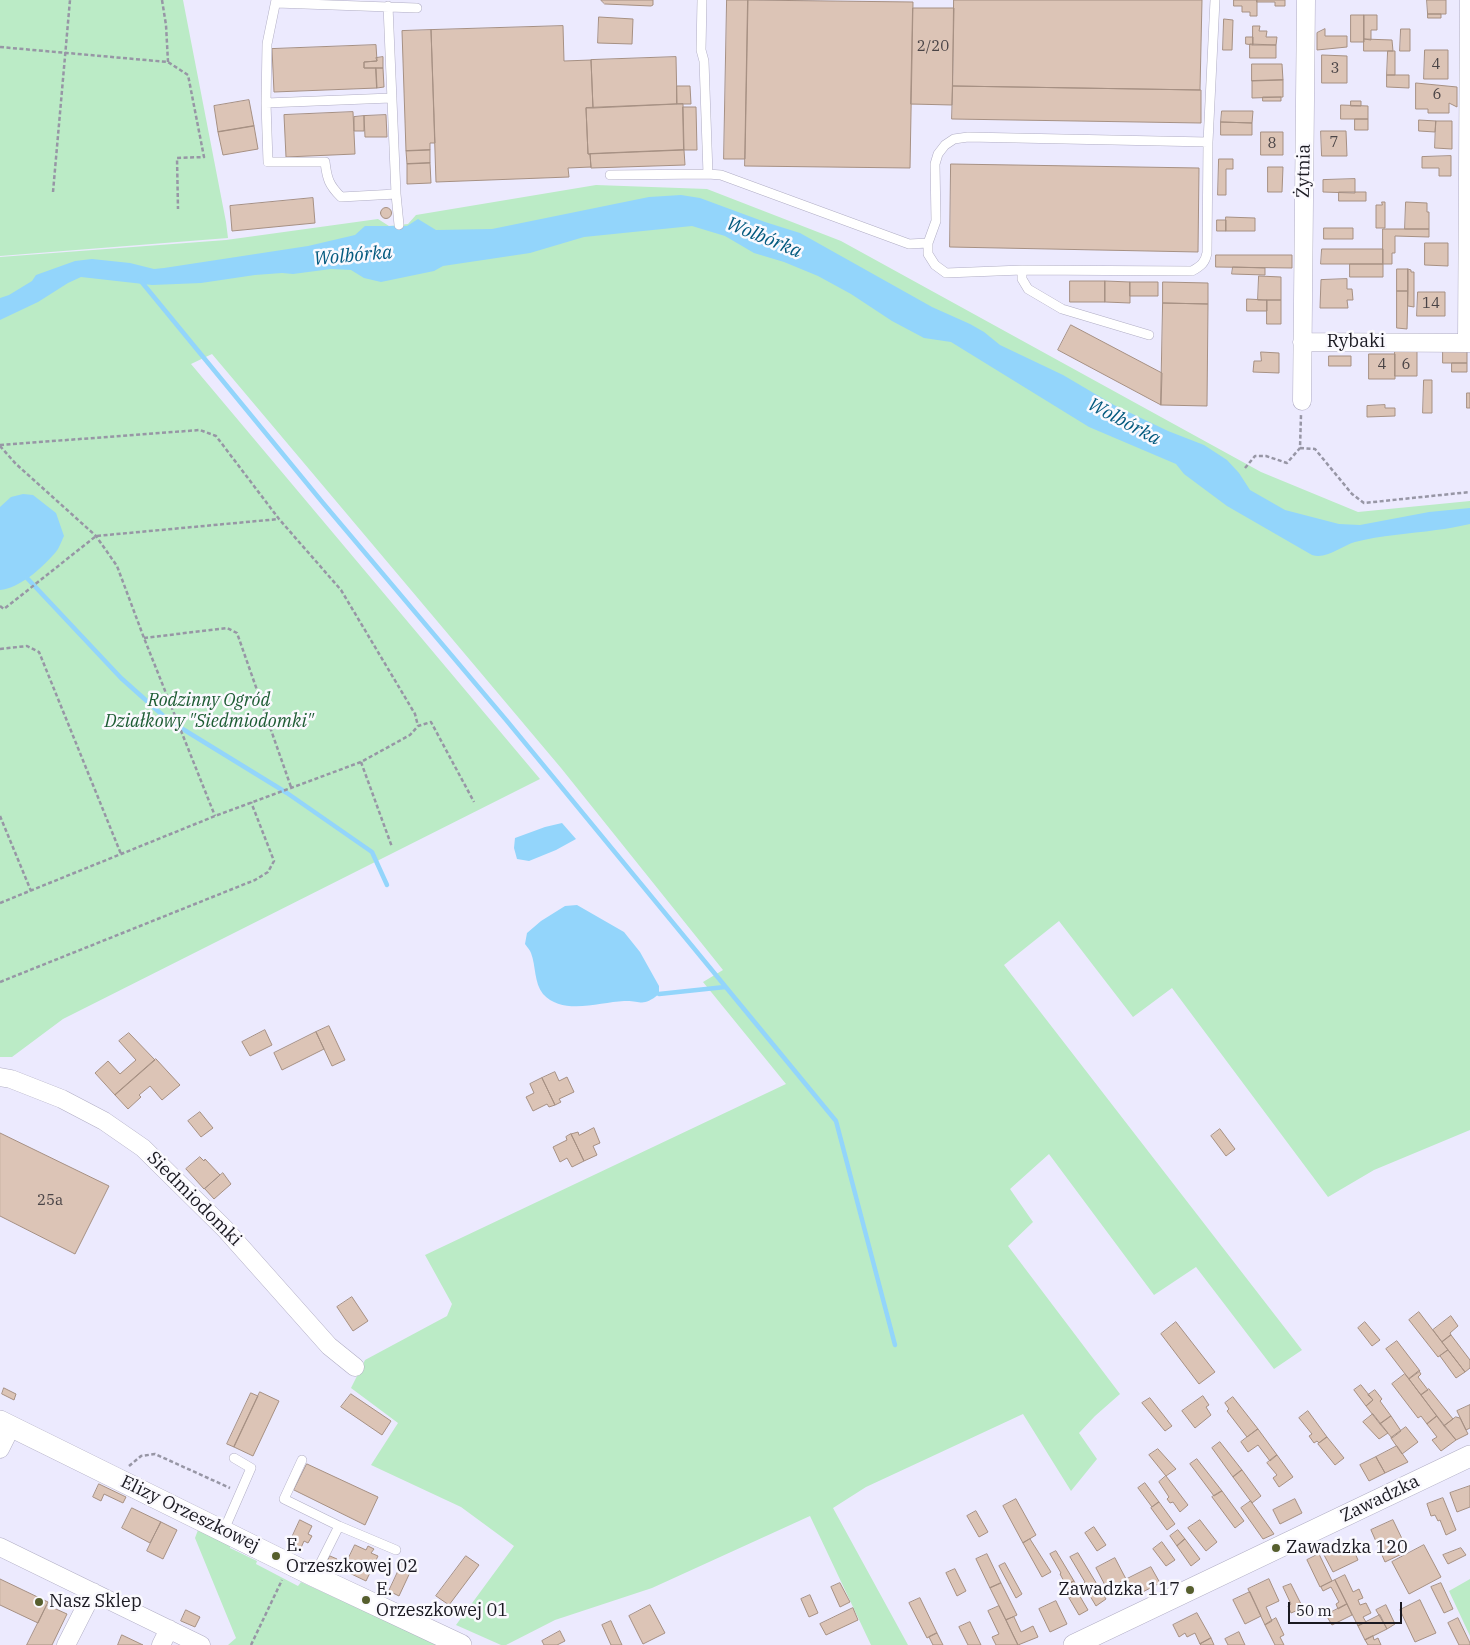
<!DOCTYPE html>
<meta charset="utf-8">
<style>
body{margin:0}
#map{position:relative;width:1470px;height:1645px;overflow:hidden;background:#eceafe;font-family:"IBM Plex Serif",serif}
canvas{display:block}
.scale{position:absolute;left:1288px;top:1602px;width:114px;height:22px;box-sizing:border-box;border:2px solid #1a1921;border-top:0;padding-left:6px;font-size:15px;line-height:18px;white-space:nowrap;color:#1a1921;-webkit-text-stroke:4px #faf9fe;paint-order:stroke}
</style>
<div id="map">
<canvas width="1470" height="1645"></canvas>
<div class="scale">50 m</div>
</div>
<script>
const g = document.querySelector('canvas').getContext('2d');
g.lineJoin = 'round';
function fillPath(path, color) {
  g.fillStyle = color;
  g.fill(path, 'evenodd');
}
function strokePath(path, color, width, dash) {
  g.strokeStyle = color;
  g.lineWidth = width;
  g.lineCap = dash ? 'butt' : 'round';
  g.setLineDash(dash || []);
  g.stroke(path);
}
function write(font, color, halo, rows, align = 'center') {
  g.font = font + ' "IBM Plex Serif",serif';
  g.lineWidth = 5;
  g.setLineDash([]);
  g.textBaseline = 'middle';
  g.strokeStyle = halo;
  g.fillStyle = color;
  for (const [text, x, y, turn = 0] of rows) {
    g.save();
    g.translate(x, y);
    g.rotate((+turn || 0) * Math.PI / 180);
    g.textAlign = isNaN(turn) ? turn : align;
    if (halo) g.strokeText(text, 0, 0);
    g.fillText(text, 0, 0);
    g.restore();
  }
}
fillPath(new Path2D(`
 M0,0H183L226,222L228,238L0,256Z
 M596,185L707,189L841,241L1261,472L1358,512L1470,501V1130L1374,1170L1328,1197L1172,988L1133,1017L1059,921L1004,965L1302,1350L1274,1369L1196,1267L1154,1295L1049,1154L1010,1189L1033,1222L1008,1246L1120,1394L1095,1416L1079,1433L1097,1459L1071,1491L1023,1414L866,1487L833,1508L908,1645H871L810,1516L652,1588L555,1620L506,1645H501L456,1625L514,1546L461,1507L371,1465L398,1423L351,1388L365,1360L447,1316L452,1304L425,1255L786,1084L703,982L723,970L561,768L212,354L191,364L540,779L63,1019L12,1057H0V257L226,240L378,219L389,226L408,224L416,215Z
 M198,1530L230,1545V1548L257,1561L256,1564L298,1586L301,1582L438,1645H228L236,1638L195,1538Z
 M1470,1579V1636L1449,1591Z`), '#bbebc6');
fillPath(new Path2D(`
 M681,195L700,198L765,222L800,233L932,307L970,324L984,332L1000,345L1063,375L1114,405L1168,431L1204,445L1227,460L1239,473L1250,490L1285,510L1339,524L1360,525L1429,512L1470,508V524C1459,526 1447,529 1436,530C1409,534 1381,535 1355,542C1341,546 1326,560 1312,555L1227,506L1184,474L1176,464L1089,427L951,342L924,338L892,321L851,294L818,276L784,262L754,253L725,236L692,226L584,237L530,253L443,266L434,271L381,282L364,278L351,270L331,269L293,274L282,273L255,275L201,283L177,284L152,285L81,277L68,283L38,302L0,320V298L9,295L32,281L36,275L75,261L92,259L130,263L154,269L164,268L308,246L355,235L365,226H407L418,219L436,230L492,229L649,197Z
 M23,494L33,495L56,513L64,536C61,542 59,549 55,553C42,568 20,588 0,590V507L11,497Z
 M562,823L576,839L556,850L529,861L517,859L514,848L515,838L545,827Z
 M577,905L624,932L640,952L659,986V994C642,1008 641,1000 624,1001C600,1002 563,1016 543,994C534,983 536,966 531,953C530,950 527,947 525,944L527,933L541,921L565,906Z`), '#93d5fb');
strokePath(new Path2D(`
 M140,280L323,503L507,721L836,1121L895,1345
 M27,578L121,678L168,720L287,793L372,852L387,885
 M659,994L725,987`), '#93d5fb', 4.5);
const building = new Path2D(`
 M601,0H653V5L651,6L605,4Z
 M727,0H748L745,159H724Z
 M748,0L913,2L910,168L745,166Z
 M954,0H1202L1200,90L953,86Z
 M1234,0H1257V16H1250V12H1242V6H1234Z
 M1257,0H1285V6H1275V2H1257Z
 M1427,0H1446V14H1428Z
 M913,8H954L952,105L911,104Z
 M1428,14H1441V18H1428Z
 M1351,15H1364V42H1351Z
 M1364,15H1377V30H1371V40L1364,39Z
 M599,17L633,19L632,44L598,43Z
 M1224,19L1233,20L1232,50H1223Z
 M563,26L564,61L591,60L593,108H586L588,154H590L591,167L568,168L569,177L436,182L431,30Z
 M1253,26H1260L1259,31H1267L1266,37H1277L1276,45H1253Z
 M1325,29V36H1347V47L1317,50V33Z
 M1401,29H1410V51H1400Z
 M431,30L435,143H430V150L406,151L402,31Z
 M1246,37H1253V45L1246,44Z
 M1364,39L1392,40L1393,51H1364Z
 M1250,44L1276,45V58H1250Z
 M376,45L377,61L364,62V68H376L377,88L274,92L272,49Z
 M1425,50H1448V79H1424Z
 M1388,51H1395V75H1387Z
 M1322,55L1347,56V83H1322Z
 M383,57V68H364V62L377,61L376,58Z
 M676,57L677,104L593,108L591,60Z
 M1252,64H1282L1283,80L1252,81Z
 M376,68H383L384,87L377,88Z
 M1387,75H1409V88L1387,87Z
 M1283,80V97L1252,98V81Z
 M1416,83L1457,87V107L1449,103V113H1428V109H1416Z
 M677,86H690L691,104H677Z
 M953,86L1201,90V123L952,119Z
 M1263,97H1281V101H1263Z
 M249,100L254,126L218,132L214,106Z
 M1351,101H1361V106H1351Z
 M683,104L684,150L588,154L586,108Z
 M1341,105L1368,106V119H1341Z
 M683,107H696L697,150H684Z
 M1222,111H1253L1252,123L1221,122Z
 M353,112L355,154L286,157L284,115Z
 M386,115L387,137H365L364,116Z
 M364,116V131H354V117Z
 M1355,119H1368V130H1355Z
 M1419,120L1436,121L1435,132L1419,131Z
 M1436,121H1452V149L1435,148Z
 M1221,122L1252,123V135H1221Z
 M254,126L258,149L223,155L218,132Z
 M1321,131H1346L1347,156H1322Z
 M1261,132H1283V155H1261Z
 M430,150V163L407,164L406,151Z
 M684,150L685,165L591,168L590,154Z
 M1451,156V176H1439V168H1422V157Z
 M1219,159H1233V169H1226V195H1218Z
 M430,163L431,183L407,184V164Z
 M951,164L1199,168L1198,252L950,247Z
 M1268,167H1283L1282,192H1268Z
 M1355,179V193L1323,192V180Z
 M1339,192H1366V201H1339Z
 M313,198L315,223L232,231L230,206Z
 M1382,202H1385V228H1376V205H1382Z
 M1406,202L1427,203V212H1429V229H1405Z
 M380.5 213a5.5 5.5 0 1 1 11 0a5.5 5.5 0 1 1-11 0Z
 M1226,217L1255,218V231H1226Z
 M1217,220H1226V231H1217Z
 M1324,228H1353V239H1324Z
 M1383,229H1429V237L1395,236V253H1392V264H1383Z
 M1425,243H1448V266L1425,265Z
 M1322,249H1383V264H1321Z
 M1216,255H1292V268L1216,267Z
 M1350,264H1383V277H1350Z
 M1233,267L1265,268V275L1232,274Z
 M1397,269H1408V291H1397Z
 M1408,269L1411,270V272H1414V307L1408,306Z
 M1259,276L1281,277V300H1258Z
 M1347,279V289H1352L1353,300H1347L1348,308H1320L1321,280Z
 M1070,281H1105V302H1070Z
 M1105,281L1130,282V303L1105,302Z
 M1130,282H1158V296H1130Z
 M1163,282L1208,283V304L1163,303Z
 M1397,291H1408L1407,329L1397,328Z
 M1418,292H1445V316H1417Z
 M1247,299L1267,300V311H1247Z
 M1267,300H1281V324H1267Z
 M1163,303L1208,304L1207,406L1161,405Z
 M1071,325L1162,373L1161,405L1058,350Z
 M1395,350H1417V376H1395Z
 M1443,351H1467V363H1443Z
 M1261,352L1279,353V373L1253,372L1254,361H1261Z
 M1369,354H1395V379H1369Z
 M1329,356H1351V366H1329Z
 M1452,363H1467V372H1452Z
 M1424,380H1432V413H1423Z
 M1467,393H1470V408H1467Z
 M1385,405V408H1395V416L1367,417V406Z
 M329,1026L345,1060L332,1066L316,1032Z
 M265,1030L272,1045L250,1056L242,1042Z
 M316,1032L324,1049L282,1070L274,1053Z
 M129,1033L155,1060L115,1095L95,1073L108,1061L120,1074L136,1060L119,1041Z
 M156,1059L180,1085L162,1100L150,1086L139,1095L141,1097L128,1109L115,1095Z
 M555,1072L559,1081L567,1077L574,1092L559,1099L561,1102L555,1105L542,1078Z
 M542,1078L555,1105L549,1107L547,1104L533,1111L526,1097L534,1093L530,1084Z
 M200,1112L213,1128L201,1137L188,1121Z
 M594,1128L600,1143L593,1146L597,1155L584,1161L571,1134L578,1132L579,1135Z
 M1220,1129L1235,1149L1226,1156L1211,1136Z
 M0,1133L109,1186L75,1254L0,1216Z
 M571,1134L584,1161L572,1167L567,1158L560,1162L553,1147L567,1140L566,1137Z
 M200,1157L204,1161L205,1159L220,1175L204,1189L186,1169Z
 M223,1173L231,1184L214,1199L205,1189Z
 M352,1297L368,1321L353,1331L337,1307Z
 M1419,1312L1448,1350L1438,1357L1409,1320Z
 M1451,1316L1458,1326L1450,1333L1451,1335L1442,1342L1433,1330Z
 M1176,1322L1215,1372L1199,1384L1161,1334Z
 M1365,1322L1380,1340L1372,1346L1358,1328Z
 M1451,1335L1470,1360V1368L1465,1372L1442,1342Z
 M1397,1341L1420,1371L1409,1379L1386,1349Z
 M1448,1350L1465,1372L1456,1378L1440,1356Z
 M1419,1371L1421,1374L1418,1377L1428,1390L1421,1395L1409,1379Z
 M1405,1374L1437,1416L1427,1424L1421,1416L1418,1418L1392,1384Z
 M1361,1385L1373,1400L1366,1406L1354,1390Z
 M4,1388L16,1394L14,1400L2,1394Z
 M1429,1389L1453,1419L1444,1426L1421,1395Z
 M1375,1390L1382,1399L1380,1401L1391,1416L1380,1424L1366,1406L1373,1400L1368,1395Z
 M260,1392L279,1401L253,1456L234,1447Z
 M251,1393L258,1396L234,1447L227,1444Z
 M351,1394L391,1421L382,1435L341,1407Z
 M1203,1396L1209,1405L1206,1407L1211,1415L1195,1428L1182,1411Z
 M1233,1397L1258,1429L1247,1437L1227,1411L1229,1409L1225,1403Z
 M1150,1398L1172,1426L1165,1431L1142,1403Z
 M1470,1405V1428L1466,1430L1457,1411Z
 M1308,1411L1327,1437L1319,1443L1317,1441L1314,1443L1309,1436L1312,1434L1299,1418Z
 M1373,1414L1388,1433L1379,1439L1363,1422Z
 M1391,1416L1401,1431L1392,1438L1380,1424Z
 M1437,1416L1456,1440L1441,1451L1432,1440L1437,1437L1427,1424Z
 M1456,1417L1460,1418L1468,1434L1456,1440L1444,1426Z
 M1406,1427L1418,1442L1402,1454L1391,1438Z
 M1258,1429L1277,1455L1270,1461L1258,1445L1248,1452L1241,1442Z
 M1327,1437L1344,1458L1335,1465L1318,1444Z
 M1220,1442L1242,1470L1233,1477L1212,1448Z
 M1397,1446L1408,1462L1385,1473L1376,1457Z
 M1158,1449L1176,1469L1166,1476L1149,1455Z
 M1277,1455L1293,1477L1279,1487L1273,1478L1277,1475L1267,1463Z
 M1376,1457L1385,1473L1369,1481L1360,1465Z
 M1197,1459L1222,1491L1214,1496L1190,1464Z
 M307,1464L378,1497L365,1525L294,1490Z
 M1242,1470L1261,1496L1252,1503L1233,1477Z
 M1166,1476L1188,1505L1180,1512L1173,1502L1170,1503L1167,1499L1169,1497L1159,1482Z
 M1145,1483L1159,1502L1152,1507L1138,1488Z
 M99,1484L126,1497L123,1503L104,1494L101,1501L93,1497Z
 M1470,1486V1507L1457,1512L1450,1493Z
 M1222,1491L1244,1521L1235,1528L1212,1497Z
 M1443,1498L1456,1530L1446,1535L1440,1520L1438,1521L1435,1515L1431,1516L1427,1504Z
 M1016,1499L1036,1535L1023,1543L1003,1506Z
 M1295,1499L1302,1513L1280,1524L1273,1510Z
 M1251,1501L1252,1503L1274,1534L1263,1539L1246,1515L1241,1508Z
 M1159,1502L1175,1524L1167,1530L1151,1508Z
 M132,1508L161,1522L150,1543L122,1528Z
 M976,1511L988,1532L979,1537L967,1516Z
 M300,1520L312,1526L308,1534L312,1536L308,1543L304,1541L300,1550L289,1544Z
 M1200,1520L1217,1542L1206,1551L1188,1528Z
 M1393,1520L1408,1551L1385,1562L1371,1530Z
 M161,1522L177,1530L163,1559L147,1551Z
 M1094,1527L1106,1545L1097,1551L1085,1533Z
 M1178,1530L1185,1539L1177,1546L1170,1536Z
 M1030,1539L1051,1572L1042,1577L1023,1543Z
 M1185,1539L1200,1559L1191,1566L1177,1546Z
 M1162,1542L1175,1560L1166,1566L1153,1549Z
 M1350,1542L1358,1560L1333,1572L1324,1555Z
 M355,1545L366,1550L368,1546L374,1549L371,1553L378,1556L366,1581L343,1570Z
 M1424,1545L1441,1577L1409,1594L1392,1562Z
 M1461,1548L1466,1555L1448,1564L1443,1555Z
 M1056,1551L1074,1581L1066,1585L1060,1574L1061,1573L1050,1554Z
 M1078,1553L1106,1599L1096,1606L1083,1584L1085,1582L1070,1557Z
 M987,1554L1001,1583L990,1588L976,1559Z
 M1319,1554L1332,1581L1320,1587L1307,1560Z
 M330,1556L337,1559L334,1566L327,1563Z
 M466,1556L479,1565L449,1605L436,1596Z
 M1115,1558L1126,1579L1107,1589L1096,1568Z
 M403,1561L413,1566L399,1596L389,1591Z
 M1005,1563L1022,1594L1016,1598L999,1566Z
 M1151,1567L1160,1583L1135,1596L1127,1579Z
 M955,1569L966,1591L957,1596L946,1573Z
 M1345,1575L1353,1592L1359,1589L1363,1598L1358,1600L1360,1605L1366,1603L1371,1613L1363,1617L1366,1622L1358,1626L1335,1580Z
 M0,1579L48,1602L38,1623L0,1605Z
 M1269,1579L1279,1601L1266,1607L1272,1621L1265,1625L1248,1589Z
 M1335,1580L1347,1604L1338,1609L1336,1604L1339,1602L1331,1587L1323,1591L1321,1587Z
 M1074,1581L1080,1592L1069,1598L1063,1587Z
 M840,1583L850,1602L840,1607L831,1587Z
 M1001,1583L1017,1615L1006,1620L990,1588Z
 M1441,1583L1453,1609L1444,1613L1431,1587Z
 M1291,1584L1303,1608L1291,1613L1288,1606L1291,1604L1283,1587Z
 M1250,1592L1261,1616L1245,1624L1233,1600Z
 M1078,1593L1088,1610L1079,1615L1069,1598Z
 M810,1595L818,1613L809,1617L801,1599Z
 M920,1598L937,1633L927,1638L909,1603Z
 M1420,1600L1436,1633L1415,1642L1400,1610Z
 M1056,1601L1067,1624L1050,1632L1039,1609Z
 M1347,1604L1352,1615L1332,1625L1326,1615Z
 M47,1605L67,1614L52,1645H27Z
 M650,1605L665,1633L643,1644L629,1616Z
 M1386,1605L1395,1624L1387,1629L1376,1610Z
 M999,1606L1013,1635L1018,1645H996L992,1637L999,1634L988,1611Z
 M853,1608L858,1620L826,1635L820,1624Z
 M186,1610L200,1617L195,1627L181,1621Z
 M1197,1613L1211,1638L1200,1644L1195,1633L1187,1637L1185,1633L1179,1637L1173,1625Z
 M1380,1615L1387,1629L1365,1640L1358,1626Z
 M1014,1617L1021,1632L1033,1626L1038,1637L1018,1645L1006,1620Z
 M1276,1618L1284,1635L1280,1637L1284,1645H1275L1265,1625Z
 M1458,1618L1470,1643V1645H1459L1448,1623Z
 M611,1621L622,1645H611L602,1625Z
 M970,1622L981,1645H968L959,1627Z
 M560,1631L565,1641L557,1645H544L542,1641Z
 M1239,1632L1245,1645H1228L1225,1639Z
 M937,1633L943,1645H933L929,1637Z
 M122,1635L143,1645H118Z
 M1373,1636L1374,1640L1378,1638L1381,1645H1368L1365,1640Z
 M1211,1638L1214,1645H1201L1200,1644Z`);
fillPath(building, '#dcc4b6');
strokePath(building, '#a69083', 1);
const service = new Path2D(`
 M276,0L267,44L266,103L268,162H325C327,179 329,185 341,197L396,194
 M276,3L417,8
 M388,6L396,194L399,225
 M266,103L391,98
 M1208,142L968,137L954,139L945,145L938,154L935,164L936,221L928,243V254L935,265L946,273L1022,270L1192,271C1201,266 1205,263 1207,253L1208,142L1215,0
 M708,174L721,175L909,244L928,243
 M610,175L708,174L704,61L701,50L702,0
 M1022,270V279L1028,289L1062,309L1149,335
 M302,1460L284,1499L339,1526L396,1550
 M224,1530L251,1468L234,1458
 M314,1576L339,1526`);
const minor = new Path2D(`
 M1302,342L1470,343
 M1467,343L1469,0
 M1302,401L1306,0
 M0,1077L11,1079L62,1099L104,1121L143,1148L225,1229L329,1346L355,1367
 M0,1449L11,1427
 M0,1547L201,1645
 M66,1645L93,1592
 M161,1645L169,1629`);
const tertiary = new Path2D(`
 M0,1421L314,1576L461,1645
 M1074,1645L1470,1456`);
strokePath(service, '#b0adc4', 10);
strokePath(minor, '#b0adc4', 19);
strokePath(tertiary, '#b0adc4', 22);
strokePath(new Path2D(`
 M162,0L166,25L168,62
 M0,47L168,62L188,75L204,157L177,158L178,209
 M53,192L70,0
 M0,445L200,430L216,436L279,519L341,590L415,714L418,726
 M0,446L16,464L96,536L117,566L144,638L215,816
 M1300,448L1315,449L1352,494L1364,503L1470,492
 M1245,468L1255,456H1266L1287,463L1300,448L1301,415
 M0,606L4,609L96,536L279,519
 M144,638L227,628L237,633L291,787
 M0,649L27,646L39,652L121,854
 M361,762L392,847
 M0,816L31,891
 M0,903L215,816L361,762L410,735L418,726L431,722L474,802
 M0,982L255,880L268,872L274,861L251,802
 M129,1466L141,1456L155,1454L230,1488
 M251,1645L282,1580`), '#9796a5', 2.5, [4, 2.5]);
strokePath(service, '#fff', 9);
strokePath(minor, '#fff', 18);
strokePath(tertiary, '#fff', 21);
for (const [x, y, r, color] of [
 [1276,1548,5,"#565e2d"],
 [276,1556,5,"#565e2d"],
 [1190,1590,5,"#565e2d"],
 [366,1600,5,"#565e2d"],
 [39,1602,5,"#565e2d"]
]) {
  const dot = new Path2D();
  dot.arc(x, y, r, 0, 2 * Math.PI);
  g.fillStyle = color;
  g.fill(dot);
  strokePath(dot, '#faf9fe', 2);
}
write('15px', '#4a4446', null, [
 ["2/20",933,47],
 ["4",1436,65],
 ["3",1335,69],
 ["6",1437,95],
 ["7",1334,143],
 ["8",1272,144],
 ["14",1431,304],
 ["4",1382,365],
 ["6",1406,365],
 ["25a",50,1201]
]);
write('18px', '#1a1921', '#faf9fe', [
 ["Żytnia",1304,171,-89],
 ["Rybaki",1356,342],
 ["Siedmiodomki",194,1199,45],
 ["Zawadzka",1380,1499,-26],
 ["Elizy Orzeszkowej",190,1514,26]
]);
write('italic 18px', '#1d5c33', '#faf9fe', [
 ["Rodzinny Ogród",209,701],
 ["Działkowy \"Siedmiodomki\"",209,722]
]);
write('18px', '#1a1921', '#faf9fe', [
 ["E.",286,1546],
 ["Orzeszkowej 02",286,1567],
 ["Zawadzka 120",1286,1548],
 ["E.",376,1590],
 ["Orzeszkowej 01",376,1611],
 ["Zawadzka 117",1180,1590,"right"],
 ["Nasz Sklep",49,1602]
], 'left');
write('italic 19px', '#035a7f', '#faf9fe', [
 ["Wolbórka",764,238,22],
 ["Wolbórka",353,256,-5],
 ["Wolbórka",1124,422,28]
]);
</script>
